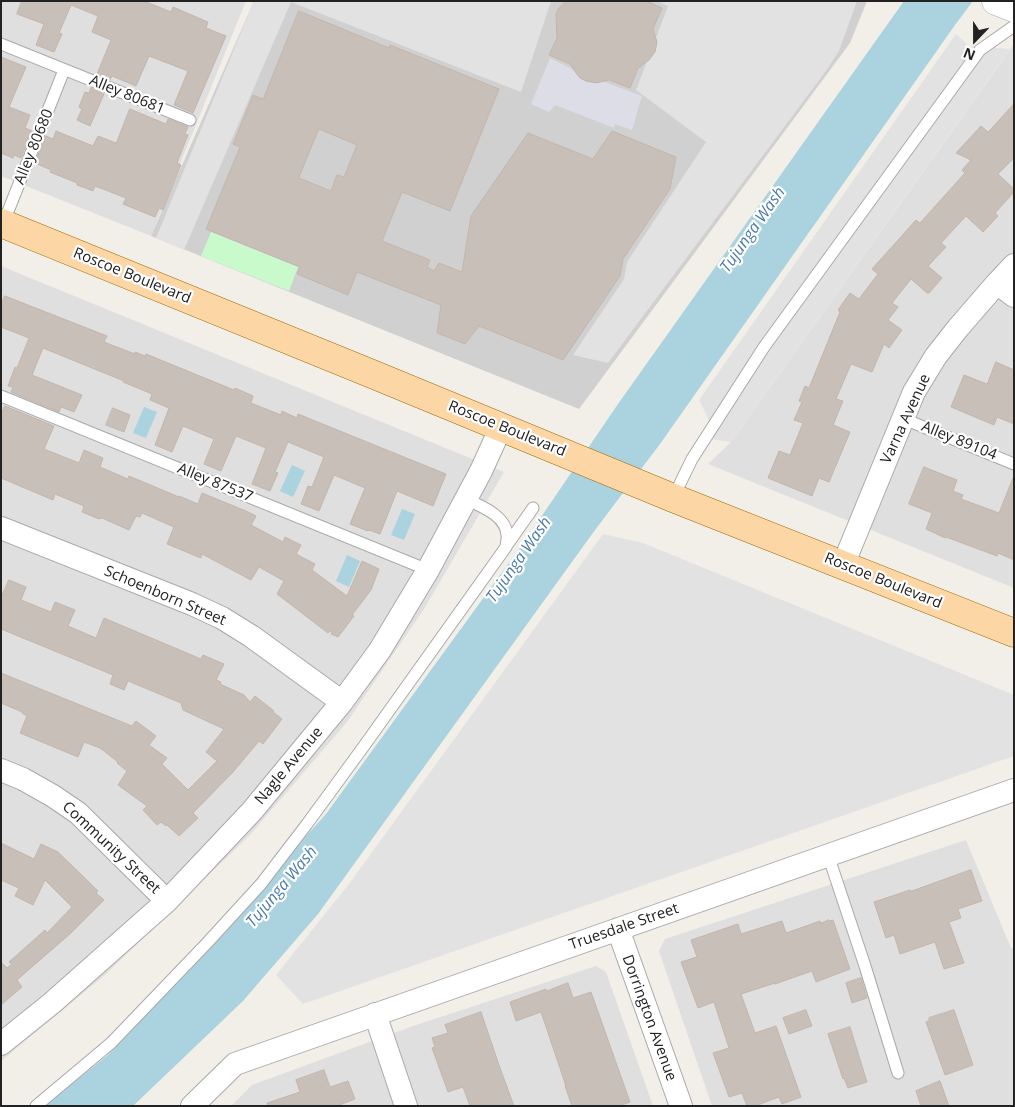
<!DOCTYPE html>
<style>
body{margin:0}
#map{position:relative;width:1015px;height:1107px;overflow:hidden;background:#f2efe9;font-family:"Open Sans",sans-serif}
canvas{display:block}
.frame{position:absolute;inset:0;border:2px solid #222;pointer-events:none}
.north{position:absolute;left:950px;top:15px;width:50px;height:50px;-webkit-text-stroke:4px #fff;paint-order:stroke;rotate:202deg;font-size:14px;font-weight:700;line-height:20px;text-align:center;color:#222}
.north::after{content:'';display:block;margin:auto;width:18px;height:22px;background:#222;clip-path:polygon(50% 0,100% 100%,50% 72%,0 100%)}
</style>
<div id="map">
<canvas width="1015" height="1107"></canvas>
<div class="frame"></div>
<div class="north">N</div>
</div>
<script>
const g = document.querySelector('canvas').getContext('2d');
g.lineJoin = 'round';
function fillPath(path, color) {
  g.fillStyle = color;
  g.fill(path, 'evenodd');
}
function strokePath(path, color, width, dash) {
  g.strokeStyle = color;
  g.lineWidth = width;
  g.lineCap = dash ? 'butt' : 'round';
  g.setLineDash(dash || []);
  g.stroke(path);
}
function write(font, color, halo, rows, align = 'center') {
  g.font = font + ' "Open Sans",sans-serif';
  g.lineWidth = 4.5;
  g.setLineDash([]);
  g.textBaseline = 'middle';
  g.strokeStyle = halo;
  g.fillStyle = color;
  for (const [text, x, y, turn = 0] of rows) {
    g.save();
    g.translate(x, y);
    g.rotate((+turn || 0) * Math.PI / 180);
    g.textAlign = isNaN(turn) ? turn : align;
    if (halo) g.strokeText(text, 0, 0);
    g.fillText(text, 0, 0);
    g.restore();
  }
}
fillPath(new Path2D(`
 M1,1H246L151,236L1,176Z
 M1014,44V588L708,464L731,442Z
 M1,266L504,472L424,609L347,722L249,836L105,975L1,1061Z
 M966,840L1011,948H1014V1106H712L659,951L665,939Z
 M596,966L606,972L653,1106H231L252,1085L413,1026Z`), '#e0dfdf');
fillPath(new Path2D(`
 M254,1H867L850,43L579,409L151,236Z`), '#d0d0d0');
fillPath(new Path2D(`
 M211,232L298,267L289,291L201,256Z`), '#c8facc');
fillPath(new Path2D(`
 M254,1H551L521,92L291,2L184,250L156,238Z
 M657,1H857L839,51L826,71L608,363L573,355L624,279L627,262L706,142L636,90L668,6Z
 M956,34L969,46L1010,49L731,442L702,438L710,422L699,400Z
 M603,534L643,543L1014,695V756L303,1004L276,975L349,884Z`), '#e2e2e2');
fillPath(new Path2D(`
 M550,58L574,70L580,78L586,81L596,83L602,81L642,96L632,130L615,124L614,128L555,105L549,112L531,104Z`), '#dddde8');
fillPath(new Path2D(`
 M904,1H973L955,25L660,444L595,530L318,914L243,1001L133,1106H44L108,1055L326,814L522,545L618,404Z
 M144,407L157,412L146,438L133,433Z
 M292,465L305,471L293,497L280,491Z
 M402,509L415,514L404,540L391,535Z
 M347,555L360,561L349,587L336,581Z`), '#aad3df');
const building = new Path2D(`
 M22,1H144L171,12L173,7L208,22L206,28L226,36L193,113L174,105L188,71L149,56L136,86L112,76L110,80L97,74L111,40L92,32L98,16L71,5L59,33L62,34L54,52L36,45L44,24L17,14Z
 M566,1H646L662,8L653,29L657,42L655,52L649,60L638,68L630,88L609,80L596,83L586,81L580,78L576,73L570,64L549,55L557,38L556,15L558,9Z
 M299,11L389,48L390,45L499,89L450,211L402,192L382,241L430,260L427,267L434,271L439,263L462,272L471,216L528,133L593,159L612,131L676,157L670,189L623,259L620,276L563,360L479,326L465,344L437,333L441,305L357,272L348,295L297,274L300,267L206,229L240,147L233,144L253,95L263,99ZM319,129L357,145L344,177L337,175L331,191L299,178Z
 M1,57L26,67L9,107L30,115L25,128L32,131L21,158L14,155L13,158L1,153Z
 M91,88L104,94L90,126L77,120L82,109L79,107L85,92L89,93Z
 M1014,104V158L998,174L1014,189V192L995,213L998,216L983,232L966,216L941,243L946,247L928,266L942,278L929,293H927L911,279L892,303L898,307L888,320L902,330L889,348L884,344L872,372L851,364L836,399L843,401L833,425L850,432L829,482L819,478L812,496L768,478L779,451L790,455L803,423L794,420L802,402L799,401L805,386L809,388L840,312L838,310L850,293L859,299L878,274L872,269L916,220L920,223L965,173L962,170L971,160L956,153L981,126L988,132Z
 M130,109L166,124L168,119L188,127L185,134L188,135L177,163L181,165L163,210L159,208L155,217L123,204L126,198L95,186L93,191L77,185V183L50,172L51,170L35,163L46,136L53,139L56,131L93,146L98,136L116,143Z
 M5,296L107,336L104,342L135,354V352L145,356L146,354L234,390L235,388L253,396L251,403L281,415L282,411L297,418L298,414L446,474L433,506L397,491L380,534L369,530L368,531L350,524L365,488L334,475L319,511L301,504L308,486L312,487L324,457L288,442L275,472L278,473L270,491L252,484L266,448L236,436L221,471L204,464L214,439L183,426L172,452L155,445L169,408L150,400L152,394L123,382L124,381L43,348L32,375L82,395L74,412L61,407L59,412L11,392L13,387L8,386L15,367L17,368L29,338L1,327V305Z
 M996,362L1014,370V424L997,417L994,425L951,407L964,375L987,384Z
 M5,406L54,426L44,449L79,463L84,450L103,458L100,467L128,479L129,476L179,497V496L198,504L202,493L246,511L256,516L251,525L283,542L285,537L301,545L296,554L315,564L312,570L347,596L362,561L379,569L371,590L352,615L354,616L338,637L336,636L331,634L332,632L330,631L328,633L277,594L284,581L259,567L251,580L202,554L201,558L167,544L174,527L142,513L140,517L136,516L129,530L102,518L99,519L82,512L84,506L55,494L53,500L1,478V415Z
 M113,408L130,415L124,432L106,425Z
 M924,467L957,480L953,491L963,495L961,499L999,513L1013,478H1014V560L998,553L997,556L946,537L945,538L926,529L932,513L909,504Z
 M9,580L26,587L21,600L51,612L55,602L75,610L68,626L96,638L104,618L201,659L203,655L224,664L216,680L221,682L220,684L244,695L250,702L255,696L274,711L273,712L282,719L263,744L259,741L233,772L193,813L198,818L179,836L167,825L166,826L161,822L157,825L143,810L147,806L118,785L127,771L117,763L118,762L100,748L84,742L78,757L20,733L27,716L22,713V712L1,703V673L132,726L136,721L156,736L149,745L167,758L162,764L188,790L217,761L206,752L224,729L183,710L181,703L128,681L124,690L110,684L113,675L1,629V598Z
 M1,843L34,859L41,844L58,852L91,884L98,891L96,893L104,900L71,933L17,980L22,987L1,1005V962L7,968L12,964L9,962L45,930L47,933L72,907L45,880L33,905L15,896L19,888L1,880Z
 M971,870L982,901L958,909L961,918L949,922L964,963L944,969L935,942L900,954L894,935L886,938L874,902L910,890L911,891Z
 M829,920L830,921L833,920L850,969L816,982L812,971L775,984V983L741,994L755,1033L776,1026L801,1097L782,1104L779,1097L755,1106H747L742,1093L729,1097L713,1053L729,1048L714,1002L698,1008L681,962L697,957L691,940L738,924L741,934L782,921L786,933L820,921L821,923Z
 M861,978L867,998L852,1003L846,983Z
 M568,983L573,998L591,992L630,1102L619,1106H572L565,1086H566L541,1012L516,1021L510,1002L546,989V991Z
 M806,1010L812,1026L789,1034L783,1018Z
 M954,1010L973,1065L945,1075L926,1022L929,1021V1018Z
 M481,1012L500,1068L514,1106H470L463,1087L448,1092L432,1048L435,1047L432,1038L448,1033L445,1025Z
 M850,1027L867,1082L848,1088L844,1078L843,1079L828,1034Z
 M324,1070L330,1087L348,1081L355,1099L337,1106H268L267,1103L300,1092L296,1080Z
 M940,1081L949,1106H921L916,1091Z`);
fillPath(building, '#c7bfb8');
strokePath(building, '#c4b6ab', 1);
const service = new Path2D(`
 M1,44L190,120
 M3,224L64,70
 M1,396L428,570
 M904,419L1014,464
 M673,498L692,459L764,347L980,50L1014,26
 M507,545L533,508
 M828,855L865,966L898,1073
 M36,1106L111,1043L207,943L261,884L307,824L364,746L506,547C506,543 508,538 507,535C506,515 480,506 466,499`);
const minor = new Path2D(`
 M997,283L1014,296
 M1,528L192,604L222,618L251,636L342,702
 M843,565L914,392L936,356L958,328L997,283L1014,265
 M1,770L23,779L53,796L78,813L167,901
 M618,929L681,1106
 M375,1014L406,1106
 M1,1044L52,1003L167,901L252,811L342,702L380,650L428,570L481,471L501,427
 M192,1106L235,1064L1014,790`);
const tertiary = new Path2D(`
 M996,1L1014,8`);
const primary = new Path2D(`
 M1,223L377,376L673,498L1014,633`);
strokePath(service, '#a9a9a9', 13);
strokePath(minor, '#a9a9a9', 24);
strokePath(tertiary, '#a9a9a9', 29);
strokePath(primary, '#a06b00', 29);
strokePath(service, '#fff', 11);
strokePath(minor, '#fff', 22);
strokePath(tertiary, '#fff', 28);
strokePath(primary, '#fcd6a4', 28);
write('15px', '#222', '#fff', [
 ["Alley 80681",127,95,22],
 ["Alley 80680",34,147,-68],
 ["Roscoe Boulevard",132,276,22],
 ["Varna Avenue",906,419,-65],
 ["Roscoe Boulevard",507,429,22],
 ["Alley 89104",959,441,22],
 ["Alley 87537",215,483,22],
 ["Roscoe Boulevard",883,581,22],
 ["Schoenborn Street",165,596,23],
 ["Nagle Avenue",289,766,-50],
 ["Community Street",111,848,43],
 ["Truesdale Street",624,927,-19],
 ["Dorrington Avenue",649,1018,70]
]);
write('italic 16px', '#4a7aab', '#fff', [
 ["Tujunga Wash",753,230,-55],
 ["Tujunga Wash",519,560,-55],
 ["Tujunga Wash",282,887,-50]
]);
</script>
